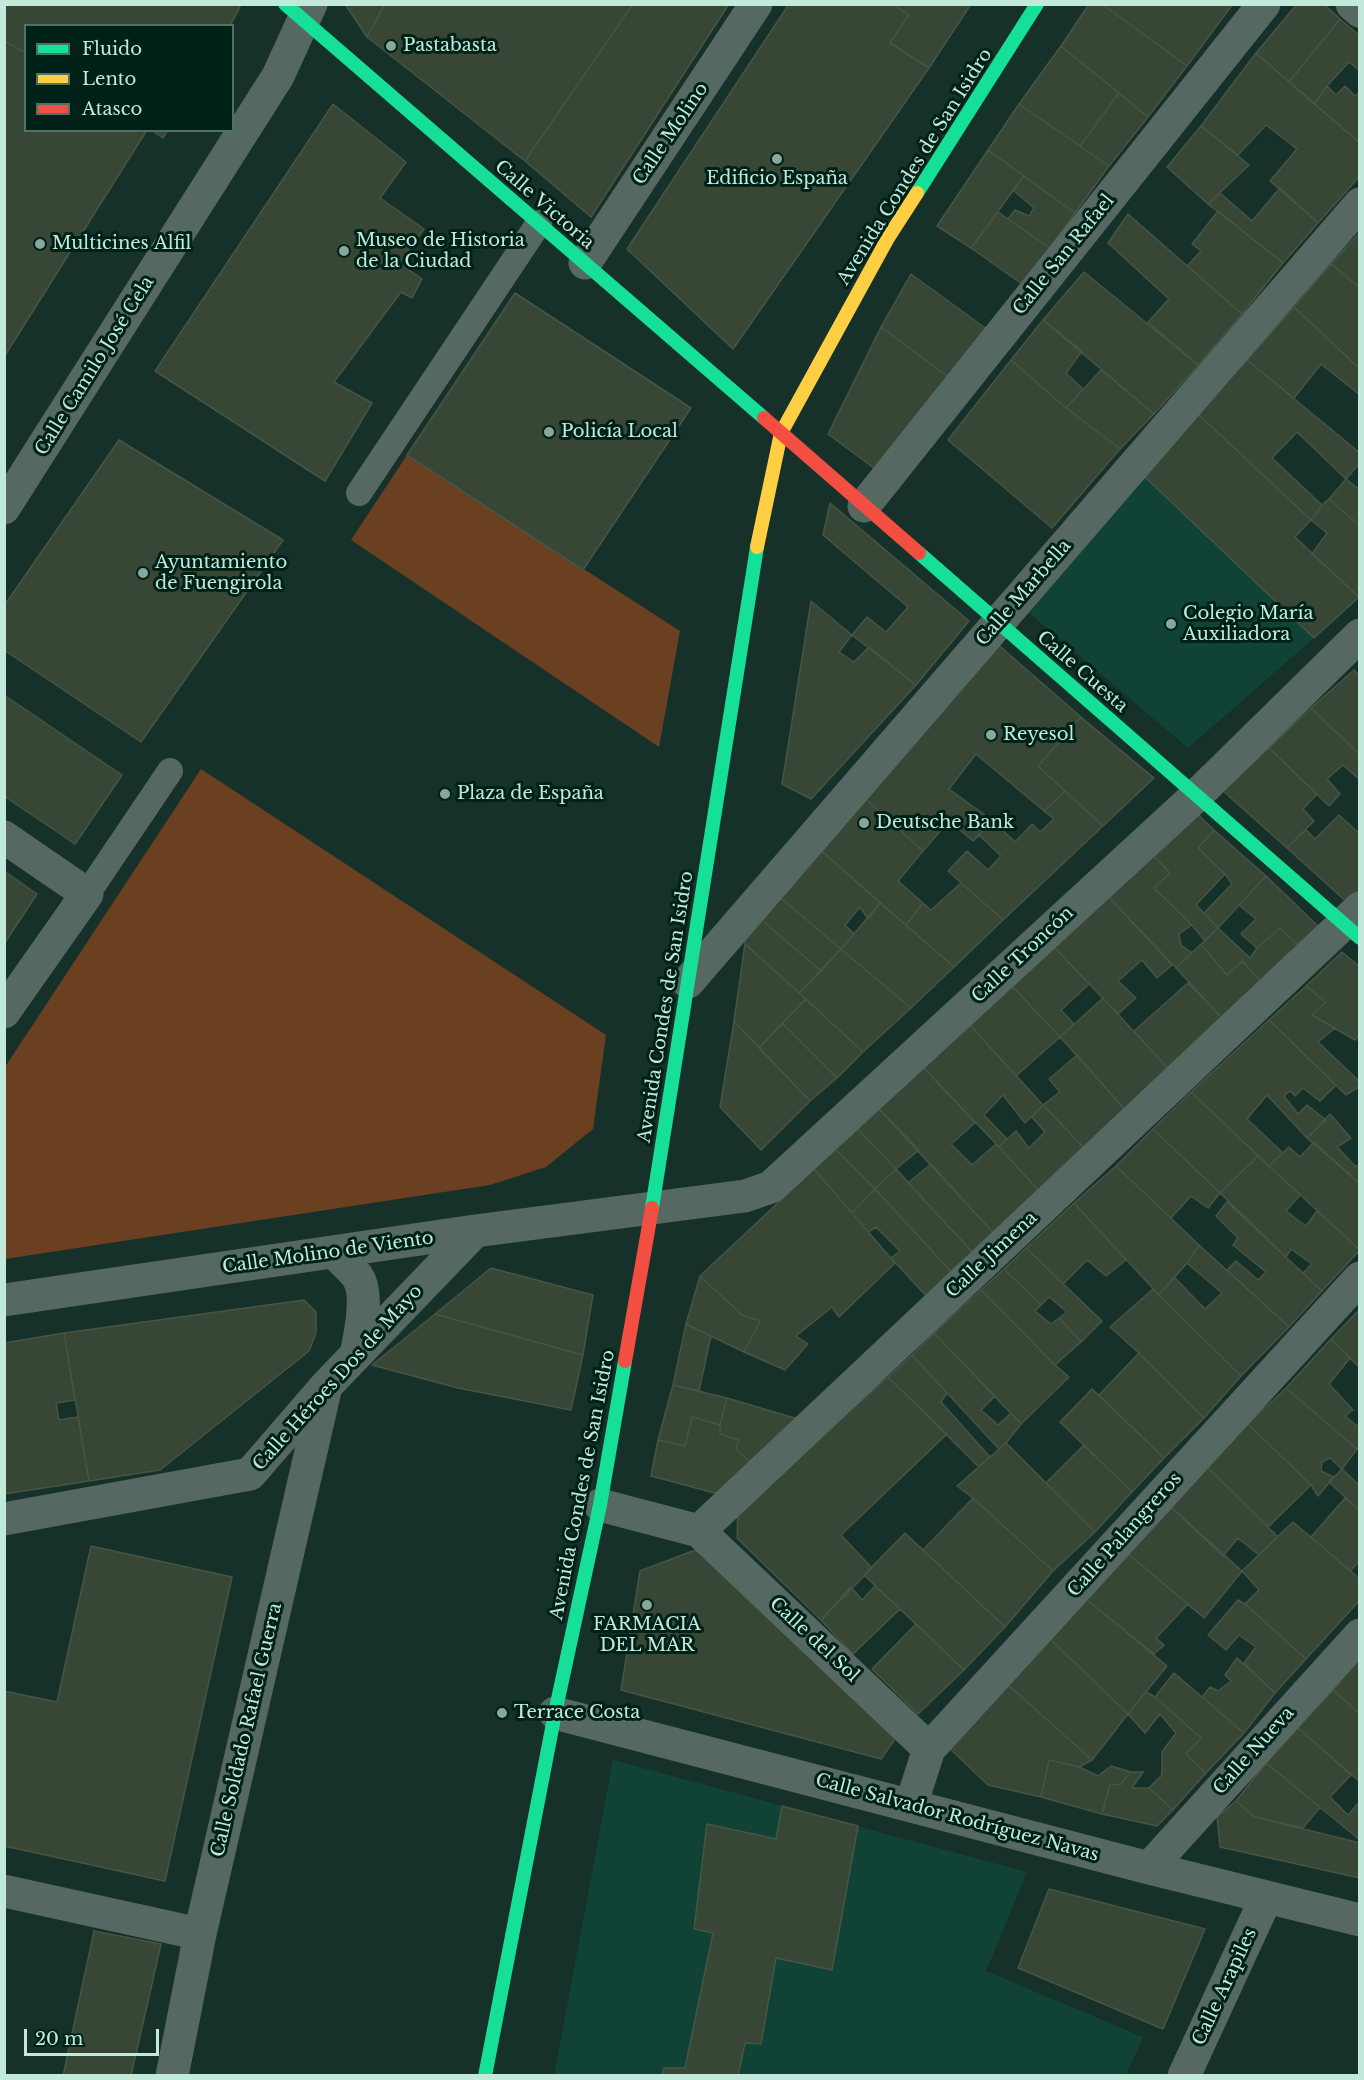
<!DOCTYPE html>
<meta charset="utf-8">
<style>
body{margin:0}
#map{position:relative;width:1364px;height:2080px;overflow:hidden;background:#16312a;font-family:"Libre Baskerville",serif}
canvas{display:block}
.frame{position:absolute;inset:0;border:6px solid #c1eadb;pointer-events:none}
.legend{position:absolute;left:24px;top:24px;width:210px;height:108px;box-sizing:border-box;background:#002118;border:2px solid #4d7166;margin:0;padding:8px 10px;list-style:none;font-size:18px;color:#c1eadb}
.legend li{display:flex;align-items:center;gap:12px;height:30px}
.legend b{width:30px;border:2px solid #4d7166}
.scale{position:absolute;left:24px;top:2029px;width:135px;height:27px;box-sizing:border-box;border:3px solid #c1eadb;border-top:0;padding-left:8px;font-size:18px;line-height:21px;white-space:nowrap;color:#c1eadb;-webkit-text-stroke:4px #002118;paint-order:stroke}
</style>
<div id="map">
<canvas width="1364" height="2080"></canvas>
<div class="frame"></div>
<ul class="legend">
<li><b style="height:8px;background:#16e098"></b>Fluido</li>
<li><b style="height:8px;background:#ffcf43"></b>Lento</li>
<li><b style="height:8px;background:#f24e42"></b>Atasco</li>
</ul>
<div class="scale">20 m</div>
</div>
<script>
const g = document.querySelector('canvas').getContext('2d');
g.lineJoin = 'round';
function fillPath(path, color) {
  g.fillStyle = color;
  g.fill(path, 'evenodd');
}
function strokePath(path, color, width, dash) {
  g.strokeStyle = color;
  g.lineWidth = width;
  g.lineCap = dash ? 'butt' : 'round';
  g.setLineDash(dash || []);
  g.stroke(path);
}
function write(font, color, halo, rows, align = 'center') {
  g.font = font + ' "Libre Baskerville",serif';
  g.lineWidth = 6;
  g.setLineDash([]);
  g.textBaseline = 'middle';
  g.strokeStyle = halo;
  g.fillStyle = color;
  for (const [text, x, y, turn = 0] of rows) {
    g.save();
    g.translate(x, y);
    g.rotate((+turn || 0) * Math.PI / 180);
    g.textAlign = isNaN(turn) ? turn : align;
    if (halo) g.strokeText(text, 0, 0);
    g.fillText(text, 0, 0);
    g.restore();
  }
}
fillPath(new Path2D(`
 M1145,477L1314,638L1188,748L1027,611Z
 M613,1760L1027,1872L986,1971L1143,2037L1126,2075L554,2076Z`), '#104336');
fillPath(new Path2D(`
 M407,455L680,631L659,747L351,540Z
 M201,769L606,1035L593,1129L546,1167L490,1185L5,1259V1067Z`), '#6a4020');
const building = new Path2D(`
 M4,4H236L240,7L230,26H26V53L4,41Z
 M345,4H385L367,37Z
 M385,4H633L525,161L367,37Z
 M633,4H729L591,217L525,161Z
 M789,4H893L909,15L890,43L929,68L733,349L627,249Z
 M893,4H971L929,68L890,43L909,15Z
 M1089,4H1102L1187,66L1148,117L1061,46Z
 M1102,4H1231L1232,5L1187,66Z
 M1297,4H1324L1340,19L1289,82L1256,53Z
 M1340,19L1360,36V71L1349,62L1327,86L1314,104L1289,82Z
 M4,41L26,53V130H147L4,357Z
 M1061,46L1119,93L1080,146L1019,104Z
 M1256,53L1360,143V176L1318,223L1270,181L1297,149L1266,125L1238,155L1201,126Z
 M1327,86L1336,95L1345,86L1355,96L1360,92V143L1314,104Z
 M1119,93L1148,117L1109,166L1080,146Z
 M333,104L406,162L380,198L424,229L399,263L422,279L412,298L401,292L334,382L372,403L325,481L155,371Z
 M1019,104L1109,166L1075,213L988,150Z
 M1201,126L1249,165L1208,204L1167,167Z
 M151,130H168L163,138Z
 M988,150L1024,176L971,248L937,226Z
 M1024,176L1075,213L1050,248L1008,219L1015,210L1029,216L1034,208L1013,190Z
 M1280,188L1318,223L1283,263L1208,204L1220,193L1252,221Z
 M1218,211L1283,263L1242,314L1187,266L1201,251L1192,244Z
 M998,212L1050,248L1022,284L971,248Z
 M1128,214L1242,314L1198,365L1148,322L1169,299L1108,243Z
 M1360,232V288L1331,264Z
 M1331,264L1360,288V369L1294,307Z
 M1084,272L1198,365L1154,414L1043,320Z
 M911,274L988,330L948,377L881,327Z
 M515,293L691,408L583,570L407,455Z
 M1294,307L1360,369V395L1321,364L1294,398L1247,360Z
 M1043,320L1082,351L1066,373L1083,389L1066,408L1011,360Z
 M881,327L948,377L875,469L828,434Z
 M1011,360L1066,408L1120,449L1052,528L948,440Z
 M1247,360L1360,453V463L1346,479L1297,432L1272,458L1322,505L1311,520L1198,414Z
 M1101,370L1154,414L1120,449L1066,408Z
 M1198,414L1311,520L1295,537L1359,597L1314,638L1145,477Z
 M119,440L283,540L141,742L4,650V606Z
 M1346,479L1360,490V526L1329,499Z
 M1329,499L1360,526L1359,597L1312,554L1327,533L1311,520L1322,505Z
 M830,503L969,621L916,685L852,635L867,617L886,632L908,607L823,535Z
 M811,601L852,635L839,652L854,662L869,647L916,685L811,799L782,784Z
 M996,643L1081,717L1038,766L1065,791L1044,811L976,754L949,789L993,821L973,841L949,821L923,851L863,797Z
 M1354,670L1360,676V755L1311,708Z
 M4,695L122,775L75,844L4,796Z
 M1311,708L1360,755V780L1343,765L1327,779L1340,794L1329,806L1269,748Z
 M1081,717L1154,778L1103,826L1038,766Z
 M1269,748L1317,794L1303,809L1314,821L1287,848L1223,791Z
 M1065,791L1103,826L1003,920L948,871L967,851L988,870L1001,856L979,835L993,821L1015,842L1032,824L1040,832L1054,819L1044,811Z
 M863,797L923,851L898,881L923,903L906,925L818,848Z
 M1194,811L1214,830L1198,848L1225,874L1196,905L1218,928L1205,941L1192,925L1154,888L1170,873L1152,854Z
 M1339,815L1360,834V897L1351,906L1287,848L1306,830L1315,839Z
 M1214,830L1266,876L1218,928L1204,913L1232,884L1225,874L1198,848Z
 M818,848L880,903L868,919L860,907L845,925L854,934L841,949L776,894Z
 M1152,854L1170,873L1154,888L1192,925L1179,934L1181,945L1192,953L1176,968L1107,895Z
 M4,871L37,894L4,944Z
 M1266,876L1320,928L1301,948L1280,928L1257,948L1241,934L1256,919L1239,905Z
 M961,883L1003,920L954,967L906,925L923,903L931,910Z
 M776,894L841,949L821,971L758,917Z
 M1107,895L1172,965L1157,978L1142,960L1118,981L1136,998L1118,1014L1053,946Z
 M880,903L954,967L911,1008L841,949Z
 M758,917L821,971L799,993L745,944L747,929Z
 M1218,928L1250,958L1257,948L1280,928L1301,948L1263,984L1242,961L1227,975L1201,944Z
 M745,944L806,999L759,1048L734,1021Z
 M1201,944L1227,975L1242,961L1263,984L1225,1021L1176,968Z
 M1053,946L1089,984L1061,1010L1074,1024L1060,1037L1011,985Z
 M841,949L911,1008L863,1052L799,993Z
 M1342,952L1360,967V1035L1355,1040L1312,1015L1326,1002L1306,986Z
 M1188,983L1225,1021L1172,1073L1134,1031Z
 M1011,985L1060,1037L1016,1076L970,1025Z
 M1306,986L1326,1002L1312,1015L1335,1028L1318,1042L1360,1082V1086L1346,1095L1269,1020Z
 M1103,998L1172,1073L1128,1113L1060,1037Z
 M806,999L863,1052L837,1078L782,1023Z
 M1269,1020L1336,1085L1320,1101L1303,1088L1295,1096L1290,1091L1284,1096L1298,1114L1307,1105L1326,1120L1307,1138L1267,1095L1247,1119L1283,1153L1269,1166L1191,1092Z
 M734,1021L810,1101L761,1150L720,1107Z
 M782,1023L837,1078L810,1101L759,1048Z
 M970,1025L1043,1105L1025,1123L1003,1095L984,1115L1007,1139L999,1147L923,1067Z
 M1077,1055L1128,1113L1087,1151L1043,1105L1060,1092L1049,1079Z
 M923,1067L975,1123L951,1144L972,1165L996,1144L1042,1194L997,1237L878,1108Z
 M1191,1092L1258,1156L1220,1193L1153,1129Z
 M1043,1105L1087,1151L1042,1194L999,1147L1016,1131L1029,1148L1045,1132L1032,1117Z
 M878,1108L919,1150L896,1169L857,1128Z
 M1330,1114L1351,1138L1337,1147L1356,1167L1360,1163V1184L1307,1138Z
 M857,1128L896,1169L875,1189L835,1149Z
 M1153,1129L1220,1193L1208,1208L1191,1196L1171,1218L1116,1166Z
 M1314,1142L1360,1184V1250L1269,1166L1289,1147L1300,1157Z
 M835,1149L875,1189L852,1213L814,1169Z
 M1258,1156L1300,1195L1286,1211L1306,1226L1317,1211L1360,1250L1322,1291L1303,1273L1312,1264L1291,1249L1286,1257L1220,1193Z
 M931,1164L997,1237L976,1256L908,1183Z
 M1116,1166L1199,1245L1187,1263L1159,1295L1074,1203Z
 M814,1169L895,1263L839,1317L832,1307L796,1336L808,1344L785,1370L744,1352L760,1321L742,1315L700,1276Z
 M896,1169L976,1256L955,1276L875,1189Z
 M875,1189L955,1276L930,1300L891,1258L900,1251L876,1227L868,1232L852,1213Z
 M1227,1202L1322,1291L1289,1327L1227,1270L1236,1261L1258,1280L1266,1272L1233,1245L1238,1238L1216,1216Z
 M1074,1203L1126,1260L1106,1276L1087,1260L1063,1284L1026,1248Z
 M1199,1245L1289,1327L1241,1376L1159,1295L1174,1277L1205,1309L1222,1293L1187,1263Z
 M1026,1248L1102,1321L1081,1342L1059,1318L1067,1312L1049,1297L1041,1305L1004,1269Z
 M491,1268L593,1295L583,1355L435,1314Z
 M1004,1269L1041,1305L1035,1311L1051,1324L1059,1318L1081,1342L1055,1365L981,1290Z
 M700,1276L742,1315L760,1321L744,1352L686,1324Z
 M1153,1289L1241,1376L1204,1418L1139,1353L1110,1327Z
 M981,1290L1055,1365L1069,1377L1021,1424L934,1333Z
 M304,1300L316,1312V1333L309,1351L160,1470L89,1481L64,1333Z
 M1360,1309V1368L1331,1339Z
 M435,1314L583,1355L571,1410L458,1388L372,1365Z
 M686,1324L711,1336L699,1391L673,1385Z
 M64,1333L75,1400L56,1403L59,1420L78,1417L89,1481L4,1494V1343Z
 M934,1333L995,1396L981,1410L998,1425L1011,1413L1021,1424L1006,1443L999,1449L912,1355Z
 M1331,1339L1350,1358L1329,1384L1353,1410L1345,1416L1360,1428V1446L1357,1449L1286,1388Z
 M1139,1353L1204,1418L1164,1458L1099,1395Z
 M912,1355L947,1393L941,1402L990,1457L979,1467L888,1377Z
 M888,1377L947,1434L841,1535L872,1568L821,1620L737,1538L738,1510Z
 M673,1385L727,1398L720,1425L692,1417L685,1446L658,1440Z
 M1286,1388L1357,1449L1342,1469L1330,1458L1322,1462L1321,1471L1334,1477L1318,1496L1311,1485L1248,1424Z
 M1092,1389L1164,1458L1132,1492L1060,1422Z
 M727,1398L801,1420L753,1465L736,1449L739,1440L720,1434V1425Z
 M692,1417L720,1425V1434L739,1440L736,1449L753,1465L722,1495L651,1476L658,1440L685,1446Z
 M1248,1424L1311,1485L1268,1527L1207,1467Z
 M1006,1443L1095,1532L1053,1571L973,1498L957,1486Z
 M1084,1445L1132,1492L1095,1532L1046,1483Z
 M1207,1467L1278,1537L1259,1555L1238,1538L1223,1556L1171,1507Z
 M1342,1469L1360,1486V1511L1329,1482Z
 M973,1498L1053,1571L1005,1627L923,1550Z
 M1345,1498L1360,1511V1561L1350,1571L1311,1537Z
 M1171,1507L1242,1571L1204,1618L1126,1552Z
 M1293,1522L1360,1579V1600L1306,1659L1245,1604L1259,1590L1242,1571Z
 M905,1533L1005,1627L964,1670L864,1575Z
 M91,1546L232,1577L165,1881L4,1846V1691L57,1702Z
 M703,1547L897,1736L881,1759L621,1690L640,1571Z
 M1126,1552L1188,1604L1156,1638L1164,1645L1154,1654L1086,1599Z
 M875,1586L900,1609L853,1654L821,1620L851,1587L862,1600Z
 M1086,1599L1167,1666L1128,1714L1047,1636Z
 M1238,1600L1245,1604L1306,1659L1275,1693L1244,1663L1256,1647L1239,1635L1226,1650L1208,1635Z
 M916,1624L964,1670L918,1714L872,1669Z
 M1047,1636L1128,1714L1092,1760L1006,1683Z
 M1237,1658L1275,1693L1244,1733L1202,1697L1210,1687L1218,1691L1231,1681L1225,1675Z
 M1360,1658V1714L1333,1690Z
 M1174,1673L1244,1733L1206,1773L1186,1754L1201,1738L1155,1697Z
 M1006,1683L1092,1760L1079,1767L1049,1760L1041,1797L988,1785L946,1745Z
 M1333,1690L1360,1714V1782L1298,1728Z
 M1146,1692L1155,1697L1201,1738L1186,1754L1206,1773L1173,1810L1149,1788L1162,1775V1752L1176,1733L1160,1714L1145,1733L1128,1714Z
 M1298,1728L1351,1775L1330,1797L1348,1815L1360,1801V1840L1266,1763Z
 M1049,1760L1079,1767L1098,1776L1111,1766L1131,1772L1120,1785L1110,1784L1102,1814L1041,1797Z
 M1266,1763L1320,1807L1303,1828L1255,1817L1236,1801Z
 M1131,1772H1143L1132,1788H1149L1173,1810L1157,1826L1102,1814L1110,1784L1120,1785Z
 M1236,1801L1255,1817L1360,1843V1878L1220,1847L1217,1817Z
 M782,1806L858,1826L832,1970L776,1958L761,2044L745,2043L738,2076H662L664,2068H685L713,1933L694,1929L707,1824L776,1839Z
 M1049,1889L1205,1929L1163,2029L1018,1968Z
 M94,1931L161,1944L131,2076H63Z`);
fillPath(building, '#384735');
strokePath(building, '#465544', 1.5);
strokePath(new Path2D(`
 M359,493L539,223
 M87,894L170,771`), '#556862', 26);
strokePath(new Path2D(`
 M1352,4L1360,11
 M585,263L756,4
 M864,506L1264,4
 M4,508L278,76L311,4
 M4,837L87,894L4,1012
 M688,982L1360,204
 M334,1252C341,1260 350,1267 357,1276C370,1294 360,1334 356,1355
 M4,1300L475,1231L745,1196L771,1187L1196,796L1360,635
 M600,1505L699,1531L1360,908
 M4,1519L250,1474L326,1386L475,1231
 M699,1531L929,1749
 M555,1713L1149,1868L1360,1920
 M911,1805L929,1749L1360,1278
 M1149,1868L1360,1635
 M4,1891L200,1934
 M172,2076L200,1934L326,1386
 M1184,2076L1266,1898`), '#556862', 33);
strokePath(new Path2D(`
 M285,4L764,418
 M917,193L1037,4
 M919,553L1360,938
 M652,1208L757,547
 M485,2076L555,1713L600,1505L625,1361`), '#16e098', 14);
strokePath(new Path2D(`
 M757,547L781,433L888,238L917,193`), '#ffcf43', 14);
strokePath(new Path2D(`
 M764,418L919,553
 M625,1361L652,1208`), '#f24e42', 14);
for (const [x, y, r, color] of [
 [391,46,6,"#85a99d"],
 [777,159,6,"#85a99d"],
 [40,244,6,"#85a99d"],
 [344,251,6,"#85a99d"],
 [549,432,6,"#85a99d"],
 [143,573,6,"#85a99d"],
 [1171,624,6,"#85a99d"],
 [991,735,6,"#85a99d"],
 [445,794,6,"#85a99d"],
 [864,823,6,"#85a99d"],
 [647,1605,6,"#85a99d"],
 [502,1713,6,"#85a99d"]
]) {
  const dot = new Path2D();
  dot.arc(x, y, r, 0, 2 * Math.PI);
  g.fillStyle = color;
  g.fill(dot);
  strokePath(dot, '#002118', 2);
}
write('18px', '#c1eadb', '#002118', [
 ["Pastabasta",403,46],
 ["Edificio España",777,179,"center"],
 ["Museo de Historia",356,241],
 ["de la Ciudad",356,262],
 ["Multicines Alfil",52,244],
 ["Policía Local",561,432],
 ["Ayuntamiento",155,563],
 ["de Fuengirola",155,584],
 ["Colegio María",1183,614],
 ["Auxiliadora",1183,635],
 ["Reyesol",1003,735],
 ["Plaza de España",457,794],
 ["Deutsche Bank",876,823],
 ["FARMACIA",647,1625,"center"],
 ["DEL MAR",647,1646,"center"],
 ["Terrace Costa",514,1713]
], 'left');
write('18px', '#c1eadb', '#002118', [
 ["Calle Molino",671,134,-56],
 ["Avenida Condes de San Isidro",915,167,-58],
 ["Calle Victoria",544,205,41],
 ["Calle San Rafael",1064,255,-51],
 ["Calle Camilo José Cela",95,366,-58],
 ["Calle Marbella",1024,593,-49],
 ["Calle Cuesta",1082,672,41],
 ["Calle Troncón",1023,955,-43],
 ["Avenida Condes de San Isidro",666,1007,-81],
 ["Calle Molino de Viento",328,1253,-8],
 ["Calle Jimena",992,1255,-43],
 ["Calle Héroes Dos de Mayo",338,1378,-48],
 ["Avenida Condes de San Isidro",583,1485,-79],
 ["Calle Palangreros",1125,1535,-48],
 ["Calle del Sol",814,1640,43],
 ["Calle Soldado Rafael Guerra",247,1730,-77],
 ["Calle Nueva",1254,1751,-48],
 ["Calle Salvador Rodríguez Navas",957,1818,15],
 ["Calle Arapiles",1225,1987,-65]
]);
</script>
